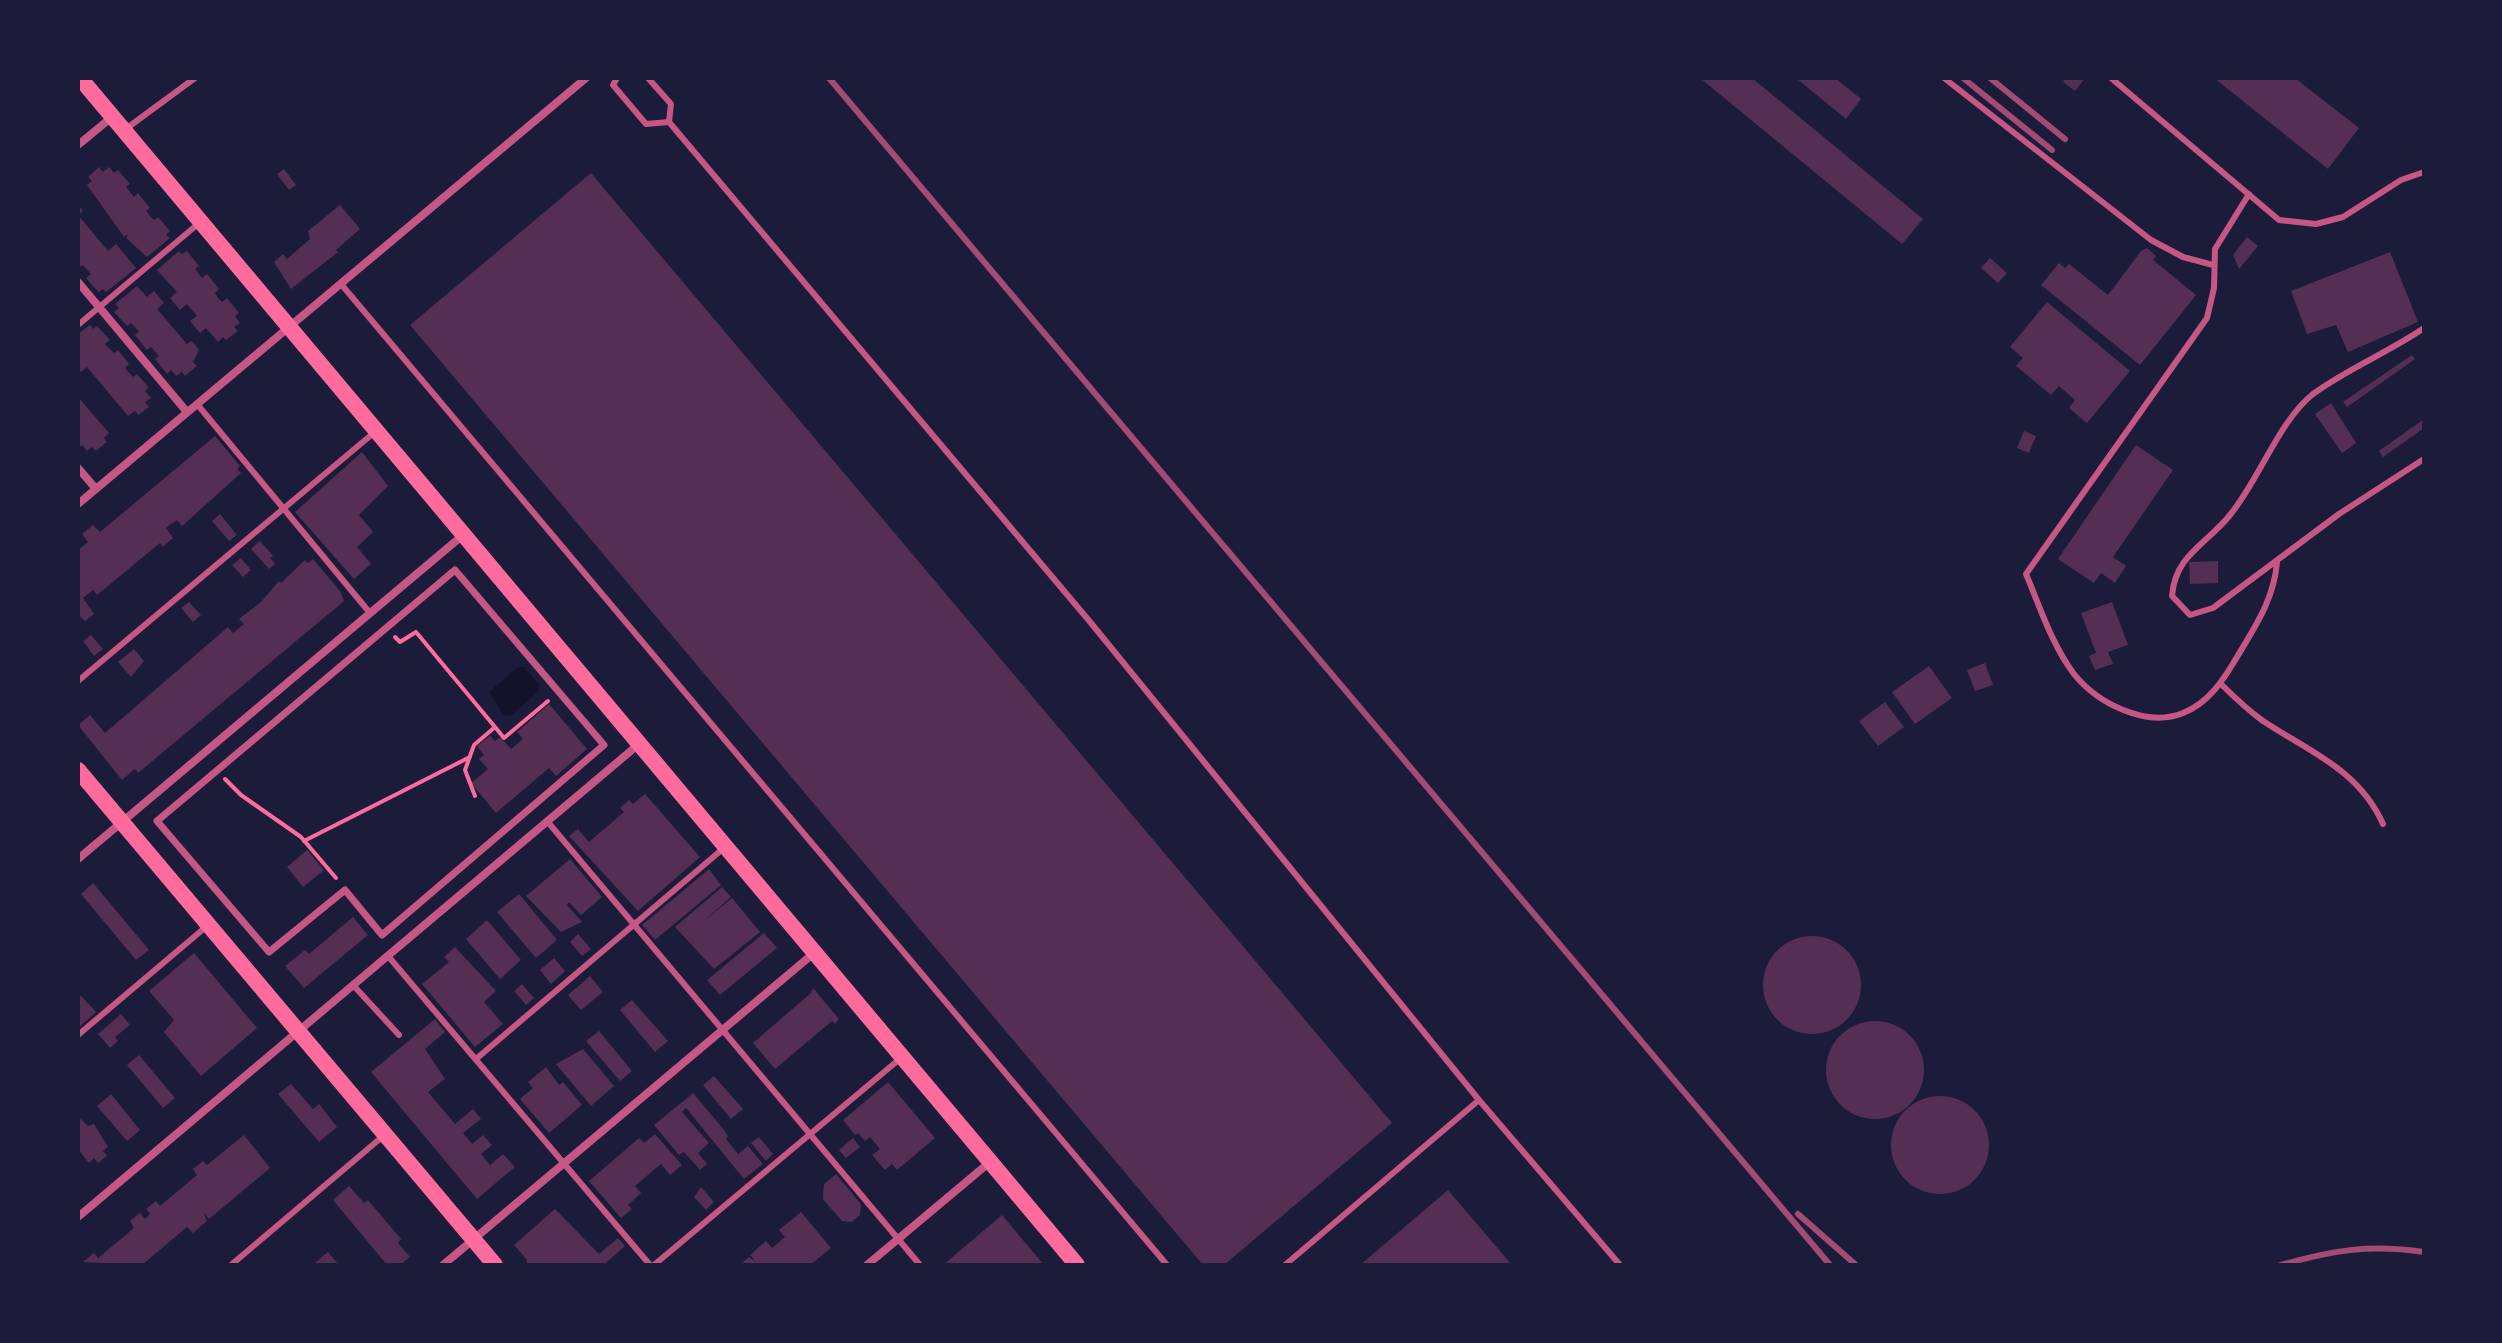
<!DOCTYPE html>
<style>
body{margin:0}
#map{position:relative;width:2502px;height:1343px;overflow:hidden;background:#1b1b3a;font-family:Commissioner,sans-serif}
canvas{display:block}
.frame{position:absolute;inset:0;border:80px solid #1b1b3a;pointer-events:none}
</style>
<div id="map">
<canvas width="2502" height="1343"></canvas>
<div class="frame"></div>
</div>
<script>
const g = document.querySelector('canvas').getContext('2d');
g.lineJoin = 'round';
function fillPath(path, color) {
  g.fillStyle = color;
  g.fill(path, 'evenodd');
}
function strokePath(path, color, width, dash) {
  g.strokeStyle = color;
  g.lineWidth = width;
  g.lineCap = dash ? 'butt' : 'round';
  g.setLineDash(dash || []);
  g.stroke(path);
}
fillPath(new Path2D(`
 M518,667H524L539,685L538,692L510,716L504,715L489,692Z`), '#12122b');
fillPath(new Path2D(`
 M1700,78H1752L1923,219L1902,244Z
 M1796,78H1835L1861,99L1846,119Z
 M2066,78H2085L2075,91L2063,82Z
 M2214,78H2295L2359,128L2328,169Z
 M99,167L103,172L109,167L114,173L118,170L130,184L126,187L134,197L138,193L150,208L146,211L150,216L154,220L158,217L170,231L166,235L170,238L147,257L126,238L128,234L124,237L87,185L92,181L88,177Z
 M284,169L296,185L289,190L277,174Z
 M591,173L1392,1123L1224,1265H1203L410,325Z
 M78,205L83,211L78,215L108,251L116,244L136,268L106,292L103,289L99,292L92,285L86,278L91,274L83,265L78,268Z
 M340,205L360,229L336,250L338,252L291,289L274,262L283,254L287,259L310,239L308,231Z
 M2247,237L2258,246L2239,269L2233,255Z
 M2147,248L2156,256L2153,260L2196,295L2140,365L2041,285L2059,263L2065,268L2069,264L2108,295L2141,251Z
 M179,251L182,254L187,251L199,266L195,269L202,278L207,274L219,289L215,293L218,298L222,302L227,298L239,313L235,316L240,323L234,327L238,331L226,340L223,337L218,342L206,328L200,333L190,321L197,316L187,304L180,310L170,298L177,292L157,270Z
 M2390,252L2418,322L2348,352L2336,325L2307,334L2291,291Z
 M1990,258L2007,273L1998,283L1981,268Z
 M137,286L147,297L154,291L164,303L157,309L187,344L192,341L199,350L193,362L197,366L185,376L182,372L176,376L171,370L167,374L155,359L159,356L151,347L147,350L135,335L139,332L131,323L127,326L114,312L119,308L115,304Z
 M2047,302L2130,371L2087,423L2069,408L2075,400L2059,386L2051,395L2016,366L2023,358L2010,347Z
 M90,325L93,329L97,326L110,340L105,344L114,353L118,350L129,364L125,368L133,377L137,374L149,388L145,391L151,398L145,402L149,407L138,415L135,411L128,416L87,367L81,372L78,368V334Z
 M2412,355L2415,359L2347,407L2343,402Z
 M78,397L109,433L104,438L107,442L96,451L92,447L87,451L82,445L78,448Z
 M2331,403L2356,443L2342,453L2315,414Z
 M2424,419V428L2383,457L2379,451Z
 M2024,431L2036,436L2029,453L2017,448Z
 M215,436L240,466L237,469L241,473L182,526L177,520L166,528L173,538L163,547L160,543L97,595L93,590L83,598L94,614L85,621L78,614V550L88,542L82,534L93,525L100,532Z
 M2136,445L2173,470L2113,557L2126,566L2115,583L2101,573L2094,583L2058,559Z
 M362,452L388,486L359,515L373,532L357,547L371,564L354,579L295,512Z
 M220,514L237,535L229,541L212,521Z
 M260,541L273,556L270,558L275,564L269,569L251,549Z
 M241,558L251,570L243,577L232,565Z
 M313,559L340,591L344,601L138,773L135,769L122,780L78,725L90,715L105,733L228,627L233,633L244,624L239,619L261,602L279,581L281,583L305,560L308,563Z
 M2218,561V583L2190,584L2189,562Z
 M189,602L201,615L193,622L181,608Z
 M2112,602L2128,645L2108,652L2113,664L2095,670L2089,656L2096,653L2081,613Z
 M91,635L103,649L94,656L83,641Z
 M134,649L144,661L131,677L118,662Z
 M1985,663L1993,685L1975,691L1967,670Z
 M1929,666L1952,698L1915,724L1892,692Z
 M1885,702L1904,727L1878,746L1859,721Z
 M549,704L587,749L556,776L549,768L496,813L471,783L488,769L479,759L484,755L477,746L490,736L495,741L500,737L511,749L523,739L517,732Z
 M645,794L700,857L638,911L569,836L578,829L589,842L624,812L620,808L629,800L633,804Z
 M307,850L324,870L303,887L287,867Z
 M570,859L602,897L581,915L569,902L567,905L582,922L561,932L526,896Z
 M709,869L721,885L655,940L642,925Z
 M93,883L149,950L136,960L81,894Z
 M722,887L731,897L704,921L732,898L760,932L714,969L675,927Z
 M519,894L557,940L536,958L497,912Z
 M353,917L368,935L304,988L285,966L305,950L309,954Z
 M487,920L521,960L500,979L466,939Z
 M764,933L777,948L720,995L707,980Z
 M578,934L591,949L582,956L570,942Z
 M1763 985a49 49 0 1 1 98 0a49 49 0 1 1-98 0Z
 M455,947L496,991L484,1002L503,1024L475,1047L422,984L449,962L444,957Z
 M194,953L257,1028L201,1076L164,1032L174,1020L149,991Z
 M554,958L565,971L551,984L540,970Z
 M590,976L603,992L581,1010L568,995Z
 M522,984L534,998L526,1005L514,991Z
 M813,988L839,1019L835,1024L832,1021L775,1069L753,1043L811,993Z
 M81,996L96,1012L78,1028V999Z
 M632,1000L668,1041L655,1052L620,1010Z
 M121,1014L130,1025L115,1037L118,1041L110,1048L98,1034Z
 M435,1019L445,1032L425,1049L445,1079L428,1092L455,1124L473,1109L481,1119L463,1133L472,1144L483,1135L492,1145L481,1154L490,1165L503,1154L515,1167L477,1199L371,1072Z
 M1826 1070a49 49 0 1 1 98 0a49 49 0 1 1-98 0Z
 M599,1031L632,1071L620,1081L586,1041Z
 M583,1049L614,1086L591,1106L556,1064Z
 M139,1055L175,1098L163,1108L127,1065Z
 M546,1067L559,1085L563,1082L582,1105L549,1133L520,1099L533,1088L528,1082Z
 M714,1076L743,1109L731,1119L703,1085Z
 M888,1082L935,1138L897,1170L892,1164L885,1170L872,1155L880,1149L870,1137L865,1141L858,1133L855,1135L843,1120Z
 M291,1084L313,1109L319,1104L337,1127L319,1142L278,1094Z
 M693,1093L724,1130L728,1136L726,1139L738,1154L748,1146L763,1164L744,1179L686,1108L682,1112L709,1143L698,1153L707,1164L700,1170L684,1152L679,1155L654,1125Z
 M111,1094L140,1130L127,1141L97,1106Z
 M1891 1145a49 49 0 1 1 98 0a49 49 0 1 1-98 0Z
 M81,1119L88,1126L94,1124L108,1147L103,1151L107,1156L98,1163L94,1158L89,1163L78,1149V1121Z
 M655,1134L682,1165L670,1175L661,1164L635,1186L641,1193L628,1205L632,1209L621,1218L589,1181L639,1138L644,1143Z
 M244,1135L270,1168L209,1219L203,1212L207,1221L193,1233L187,1227L142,1265L83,1262L94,1253L98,1258L134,1228L130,1221L140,1213L145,1219L150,1214L146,1209L156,1201L160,1206L197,1175L193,1169L203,1161L207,1165Z
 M759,1137L773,1154L766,1161L751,1143Z
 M853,1138L860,1147L846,1158L839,1150Z
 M836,1174L861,1204L860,1215L852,1222L842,1221L823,1199L824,1184Z
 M349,1186L364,1203L368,1200L401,1239L398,1243L410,1257L400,1265H387L333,1200Z
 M701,1187L714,1202L706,1210L694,1197Z
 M1448,1190L1512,1265H1360Z
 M555,1209L599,1254L618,1238L625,1246L606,1263L608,1265H527V1260L514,1245Z
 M801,1212L831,1248L810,1265H745L743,1262L749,1257L756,1262L750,1255L766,1241L772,1248L785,1237L779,1230Z
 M1002,1215L1044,1265H943Z
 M328,1252L339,1265H313L316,1262Z`), '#542f53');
strokePath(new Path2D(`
 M395,637L400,642L416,632L495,727
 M225,779L241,795L301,837L336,878
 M475,796L465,770L474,745L495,727L504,738L548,701
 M304,841L470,757`), '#ff6b9d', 4);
strokePath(new Path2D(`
 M617,78L613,85L646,124L669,122
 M648,78L671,104L669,122L1091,623L1479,1100L1620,1265
 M1944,78L2151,240L2183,257L2213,265
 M2111,78L2279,220L2316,224L2343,217L2401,180L2424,172
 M127,128L195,78
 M2249,194L2215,249L2214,288L2207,318L2026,574C2040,607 2052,645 2074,674C2097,703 2146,728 2183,713C2209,703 2224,679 2237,657C2256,625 2274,599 2277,562
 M341,284L1167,1265
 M78,325L198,224
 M2424,328C2389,352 2347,369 2313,394C2279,421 2259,480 2230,515C2207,544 2175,555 2172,596L2190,615L2213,608L2339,514L2424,459
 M197,404L370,613
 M78,681L376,431
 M2221,684C2234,697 2248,710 2263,721C2310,752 2359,770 2383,824
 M547,821L920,1265
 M388,956L650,1265
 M353,985L399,1035
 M78,1035L207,926
 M476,1059L725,847
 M231,1265L382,1137
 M654,1265L902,1057
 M1285,1265L1479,1100`), '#c65784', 6);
strokePath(new Path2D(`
 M455,570L604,745L382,935L345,890L269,952L157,821Z`), '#c65784', 7);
strokePath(new Path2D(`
 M78,145L112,117
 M78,282L187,412
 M78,468L96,489
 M78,504L586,78
 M78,859L463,535
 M78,1217L639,744
 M443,1265L814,953
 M867,1265L990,1162`), '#c65784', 8);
strokePath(new Path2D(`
 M80,78L1077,1265
 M78,770L495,1265`), '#ff6b9d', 16);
strokePath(new Path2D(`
 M829,78L1830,1265
 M1963,78L2052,150
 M1990,78L2065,139
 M1798,1214L1856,1265
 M2281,1265C2334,1250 2370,1244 2424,1252`), '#a44b75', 6);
</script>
